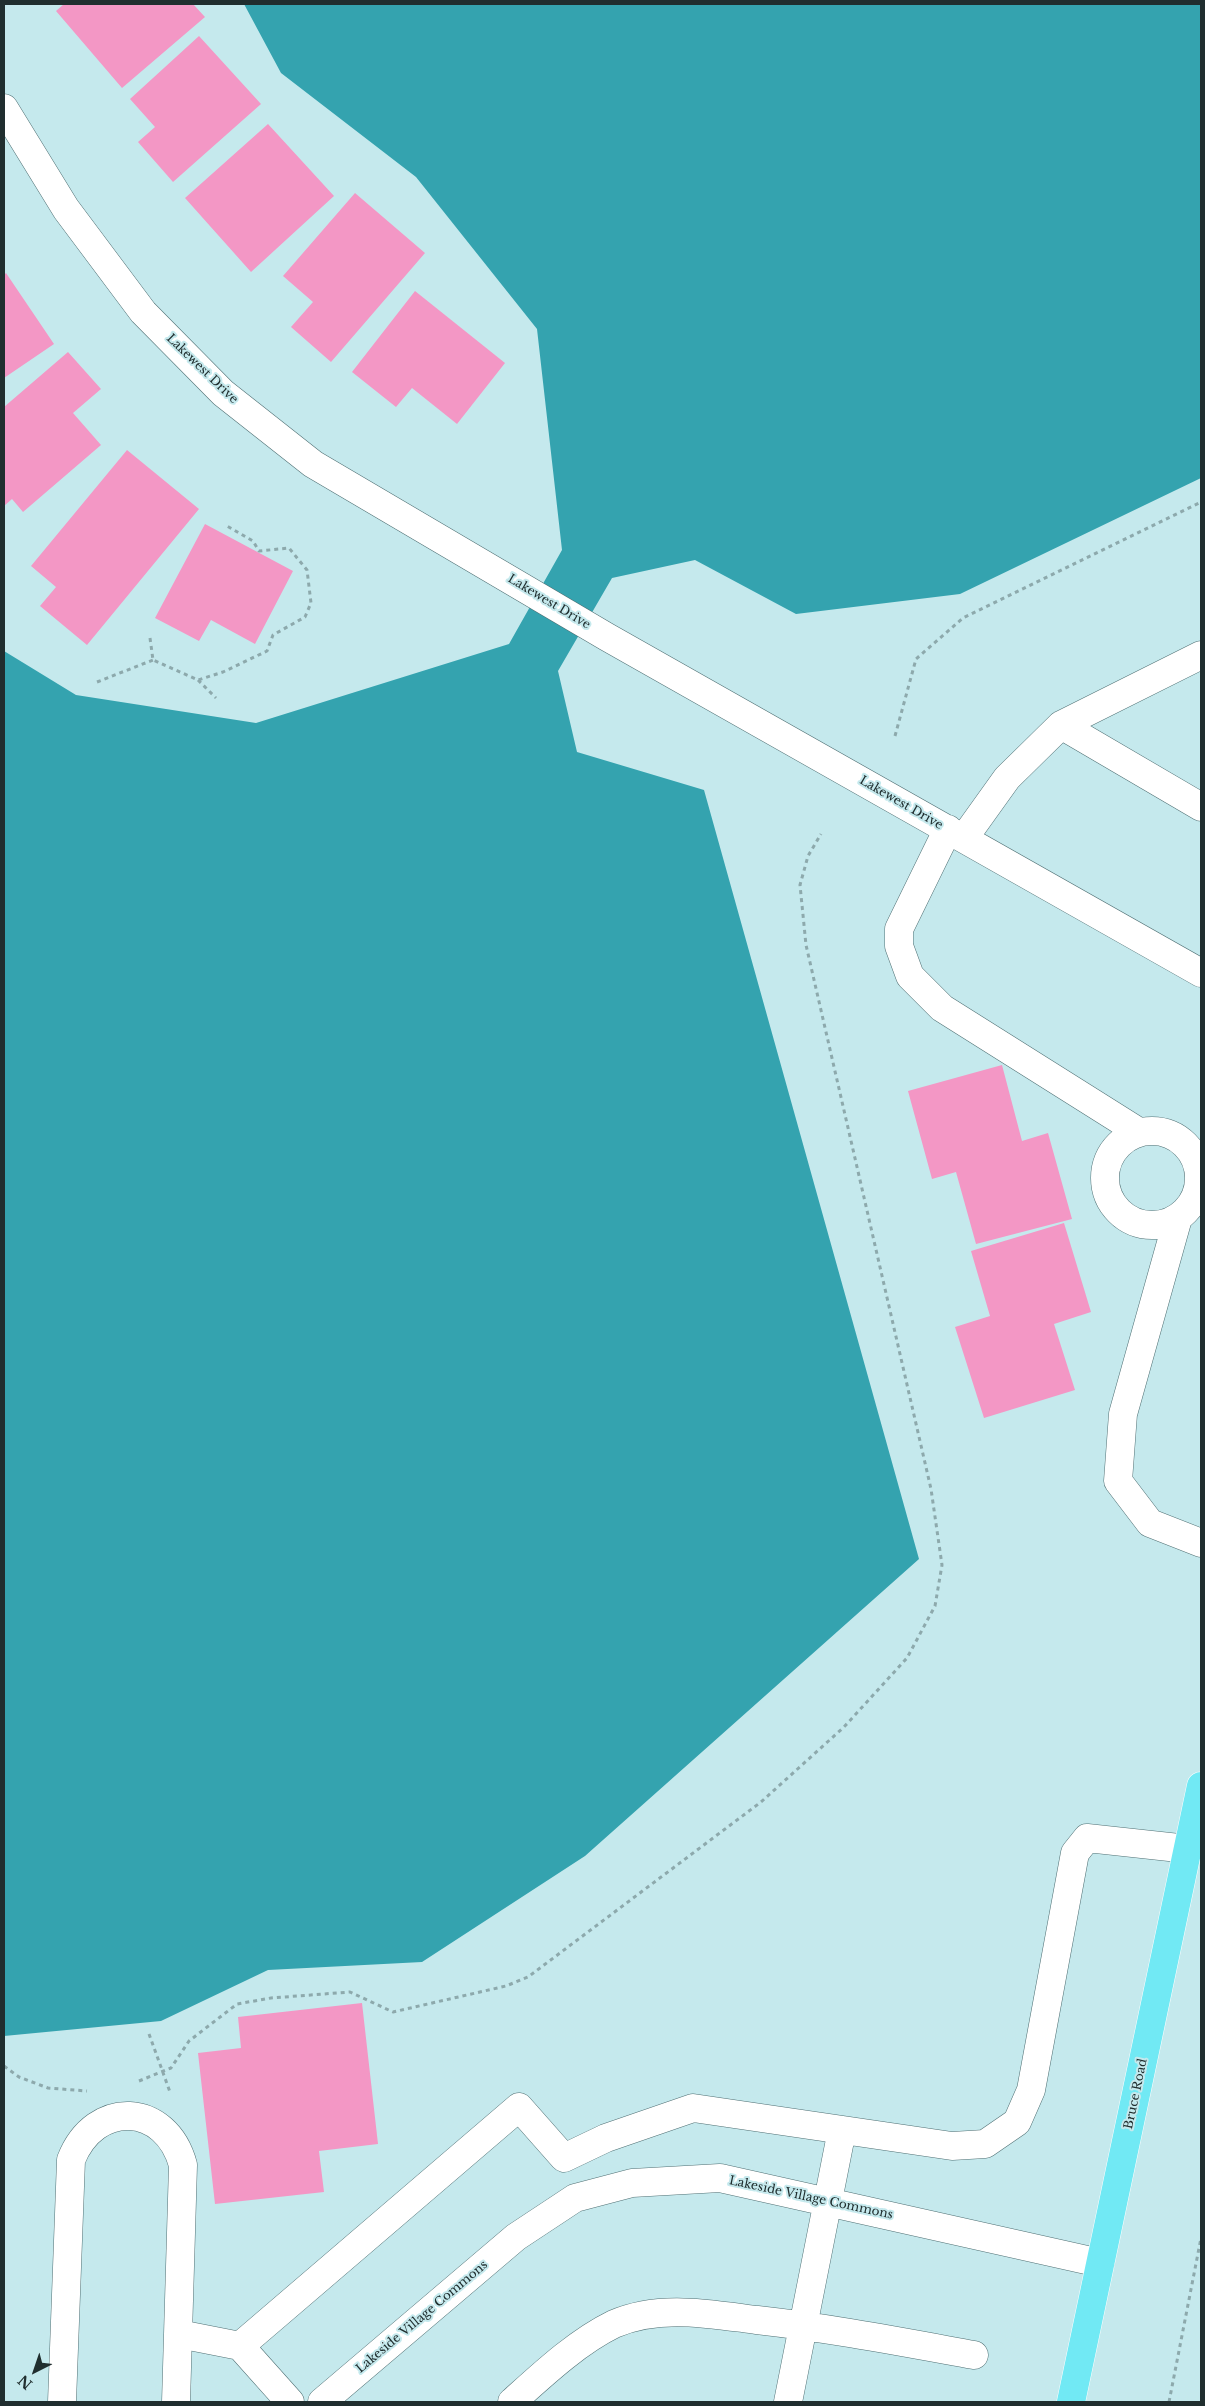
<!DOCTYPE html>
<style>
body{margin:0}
#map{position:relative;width:1205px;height:2406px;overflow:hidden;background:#c5e9ed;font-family:"Libre Baskerville",serif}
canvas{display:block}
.frame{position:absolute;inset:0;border:5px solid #202e2f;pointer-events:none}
.north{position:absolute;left:10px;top:2346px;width:50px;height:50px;-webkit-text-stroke:4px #c5e9ed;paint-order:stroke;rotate:221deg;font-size:14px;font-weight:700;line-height:20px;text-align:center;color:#202e2f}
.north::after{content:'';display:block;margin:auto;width:18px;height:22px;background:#202e2f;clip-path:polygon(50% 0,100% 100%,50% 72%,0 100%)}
</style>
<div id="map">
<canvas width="1205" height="2406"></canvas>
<div class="frame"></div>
<div class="north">N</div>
</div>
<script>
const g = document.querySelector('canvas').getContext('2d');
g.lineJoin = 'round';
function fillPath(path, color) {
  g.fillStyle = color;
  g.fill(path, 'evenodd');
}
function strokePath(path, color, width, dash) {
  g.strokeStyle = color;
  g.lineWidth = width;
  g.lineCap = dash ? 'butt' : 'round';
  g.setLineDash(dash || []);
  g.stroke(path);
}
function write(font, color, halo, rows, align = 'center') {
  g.font = font + ' "Libre Baskerville",serif';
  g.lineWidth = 4;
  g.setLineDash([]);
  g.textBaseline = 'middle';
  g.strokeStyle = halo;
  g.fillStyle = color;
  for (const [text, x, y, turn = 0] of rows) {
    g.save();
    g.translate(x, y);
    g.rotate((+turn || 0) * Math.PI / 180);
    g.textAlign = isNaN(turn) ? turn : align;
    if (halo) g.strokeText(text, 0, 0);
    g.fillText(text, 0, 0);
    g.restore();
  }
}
fillPath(new Path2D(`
 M244,4H1201V478L960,594L796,614L695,560L612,578L558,671L577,752L704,790L919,1559L585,1856L422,1962L268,1970L161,2021L4,2036V651L76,695L256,723L509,644L562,550L537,329L416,177L281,73Z`), '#34a3af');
fillPath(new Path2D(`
 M64,4H193L205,17L122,88L56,11Z
 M199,36L261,104L173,182L138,142L155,127L130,99Z
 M268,124L334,196L251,272L185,198Z
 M355,193L425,253L331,362L291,327L313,302L283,276Z
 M6,273L54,344L4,378V275Z
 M415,291L505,363L457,424L412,388L396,407L352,372Z
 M68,352L101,389L73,413L101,445L23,512L12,499L4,506V407Z
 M127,450L199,509L87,645L40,606L56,587L31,566Z
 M205,524L293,571L255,644L211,620L199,641L155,618Z
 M1002,1065L1022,1141L1048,1133L1072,1219L976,1244L956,1172L932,1179L908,1091Z
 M1064,1223L1091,1312L1054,1324L1075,1390L984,1418L955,1327L990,1316L971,1251Z
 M362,2003L378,2144L319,2151L324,2192L215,2204L198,2053L241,2048L238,2017Z`), '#f397c5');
const minor = new Path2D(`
 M4,108L66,209L143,312L223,393L313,464L607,637L1201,973
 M1061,725L1201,655
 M948,829L899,929V946L910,976L942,1008L1139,1132
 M964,838L1007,778L1061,725L1201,807
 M1105 1178a47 47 0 1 1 94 0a47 47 0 1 1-94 0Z
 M1178,1218L1123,1414L1118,1481L1150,1523L1201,1543
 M179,2334L240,2346L519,2107L564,2158L606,2138L693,2108L952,2146L985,2144L1017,2122L1031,2090L1075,1853L1087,1838L1188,1849
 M240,2346L290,2402
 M62,2402L71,2160C95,2099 166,2102 183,2165L176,2402
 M322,2402L516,2237L575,2198L632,2183L720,2178L1100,2263
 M512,2402C542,2375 577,2342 614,2324C659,2304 710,2314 757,2320C829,2328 902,2342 974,2355
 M788,2402L842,2130`);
const major = new Path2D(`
 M1071,2402L1201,1786`);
strokePath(minor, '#507074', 29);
strokePath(major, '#fff', 29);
strokePath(new Path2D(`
 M150,638L153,660L198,680L223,672L267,651L273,635L305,617L311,603L307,570L289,548L259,551L253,541L227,526
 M198,680L216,698
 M97,682L153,660
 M895,736L916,659L963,618L1201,502
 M149,2034L170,2092
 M4,2066L19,2077L48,2088L87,2091
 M139,2081L171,2068L189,2041L237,2004L271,1998L350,1992L393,2012L506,1986L528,1977L761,1802L844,1727L907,1658L935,1606L942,1565L931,1489L806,945L800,885L808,856L821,834
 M1169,2402L1201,2238`), '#8da9ac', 3, [4, 4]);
strokePath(minor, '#fff', 28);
strokePath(major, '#71e9f4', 28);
write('12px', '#202e2f', '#c5e9ed', [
 ["Lakewest Drive",202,369,44],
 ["Lakewest Drive",549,602,31],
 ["Lakewest Drive",901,803,30],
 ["Bruce Road",1136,2094,-78],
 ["Lakeside Village Commons",811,2198,12],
 ["Lakeside Village Commons",422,2317,-40]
]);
</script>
